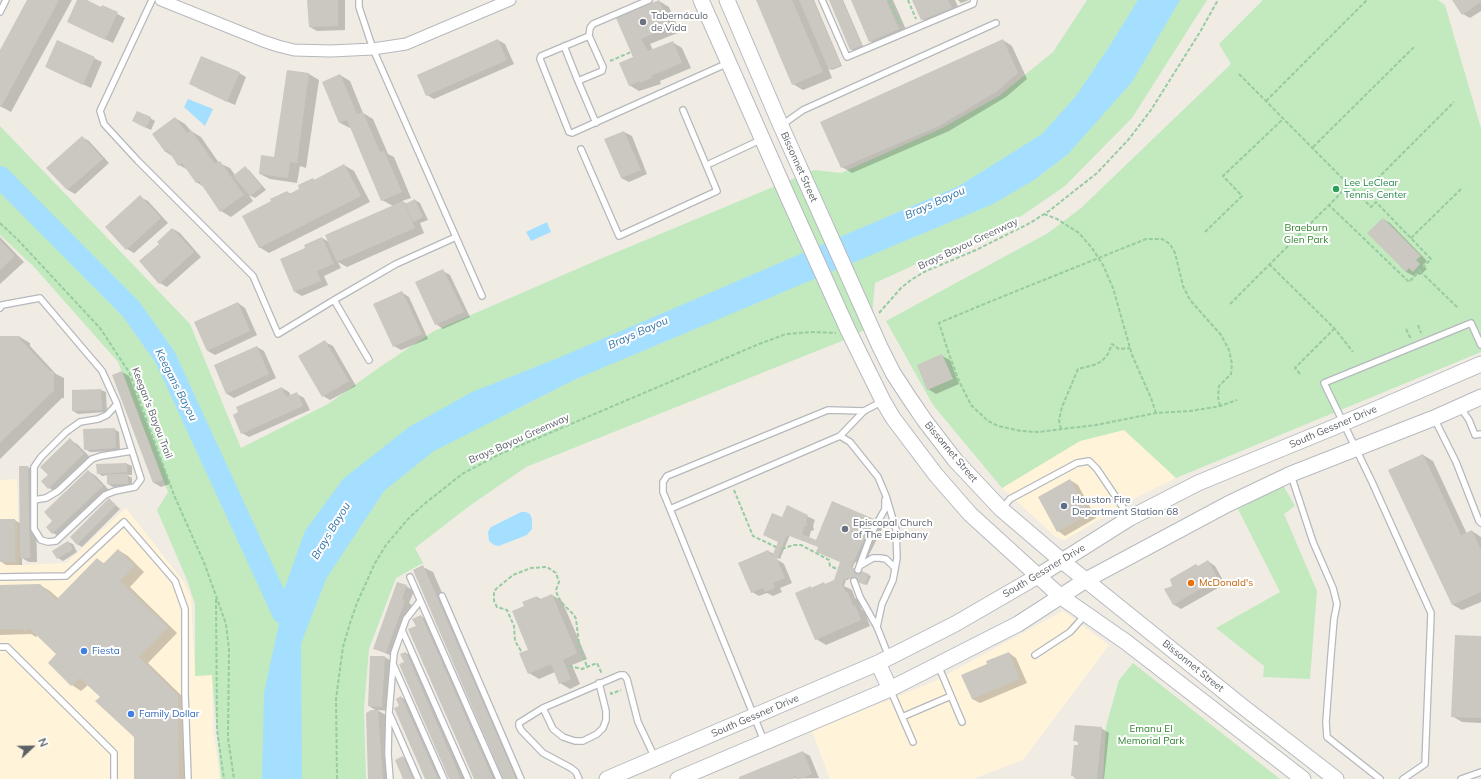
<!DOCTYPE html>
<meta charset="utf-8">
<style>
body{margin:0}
#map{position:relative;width:1481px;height:779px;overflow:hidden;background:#f0ece4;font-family:Mulish,sans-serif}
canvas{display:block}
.north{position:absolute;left:12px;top:727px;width:40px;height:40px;-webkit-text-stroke:3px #fff;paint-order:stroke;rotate:68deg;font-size:11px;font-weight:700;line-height:16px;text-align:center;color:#5c6166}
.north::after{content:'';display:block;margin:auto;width:14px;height:18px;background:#5c6166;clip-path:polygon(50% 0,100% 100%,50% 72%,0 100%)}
</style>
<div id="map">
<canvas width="1481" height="779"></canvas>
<div class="north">N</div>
</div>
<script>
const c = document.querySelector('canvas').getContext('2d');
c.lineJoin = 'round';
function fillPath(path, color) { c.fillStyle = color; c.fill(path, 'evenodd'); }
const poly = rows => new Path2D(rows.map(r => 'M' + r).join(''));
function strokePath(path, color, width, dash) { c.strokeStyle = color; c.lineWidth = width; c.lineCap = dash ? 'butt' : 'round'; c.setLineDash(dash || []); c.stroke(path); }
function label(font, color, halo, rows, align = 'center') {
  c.font = font + ' Mulish,sans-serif'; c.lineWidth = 4; c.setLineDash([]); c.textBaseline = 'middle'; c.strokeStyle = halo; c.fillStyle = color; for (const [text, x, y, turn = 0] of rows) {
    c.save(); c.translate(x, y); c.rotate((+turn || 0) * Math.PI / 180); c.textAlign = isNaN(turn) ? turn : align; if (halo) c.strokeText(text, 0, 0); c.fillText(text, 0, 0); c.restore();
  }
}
fillPath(poly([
 [1124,430,1176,478,1137,497,1065,540,1057,538,1002,488,1080,441],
 [17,479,19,565,66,563,126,508,184,582,191,597,195,676,212,675,213,729,220,779,0,779,0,480],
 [1063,611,1109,645,1023,760,973,779,830,779,812,731,935,681]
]), '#fff3da');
fillPath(poly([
 [1087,0,1207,0,1132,118,1065,186,1023,215,875,283,871,327,842,341,526,467,468,507,415,548,423,563,396,578,369,649,364,709,366,779,221,779,212,675,195,676,195,604,187,580,157,510,168,492,118,362,35,268,0,235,0,126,190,324,241,448,328,404,380,367,434,331,600,259,814,170,841,173,942,128,999,96,1053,52],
 [1263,0,1438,0,1445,5,1481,128,1481,352,1176,478,1124,430,1080,441,1002,488,933,405,886,321,1048,233,1081,208,1231,64,1219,44],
 [1283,485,1295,506,1284,514,1317,591,1310,679,1263,677,1264,666,1216,628,1280,592,1238,509],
 [1133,663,1280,779,1103,779,1106,726,1119,680]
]), '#c3e9bf');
fillPath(poly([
 [1138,0,1180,0,1132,82,1068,154,1034,180,993,204,576,379,434,451,384,491,326,579,301,644,302,779,262,779,264,693,283,605,284,590,305,531,343,479,409,427,472,392,558,358,959,186,1042,134,1076,96,1109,47],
 [188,99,213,109,205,126,184,107],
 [547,222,551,232,531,241,526,232],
 [521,512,526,512,530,514,532,519,532,529,527,535,499,546,494,545,489,541,488,532,491,527]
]), '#a5dfff');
fillPath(poly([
 [28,0,72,0,11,112,0,106,0,52],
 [78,0,84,0,101,8,102,6,125,18,113,43,75,25],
 [308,0,345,0,345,30,317,31,310,27],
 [757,0,814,0,842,66,832,70,828,68,832,78,803,90,793,84],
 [830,0,843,0,863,46,853,51,851,49],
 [852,0,893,0,908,34,879,47,870,41],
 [913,0,955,0,961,13,932,25,922,19],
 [958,0,969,0,961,3],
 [1453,0,1481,0,1481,11,1470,18,1463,14],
 [659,1,669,7,680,32,650,44,653,50,672,42,682,48,691,68,660,81,661,84,639,91,629,85,635,58,618,18],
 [498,40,505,44,514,64,434,99,427,95],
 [1003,40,1012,46,1027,79,1006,97,949,131,852,173,842,167],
 [58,41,102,62,91,88,54,71],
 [287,71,309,74,319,80,306,168,300,166,297,183,270,179,260,174,275,158],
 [239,73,246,77,235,105,197,88],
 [340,75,350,81,363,113,373,119,388,154,394,157,411,198,402,201,407,204,415,200,420,203,428,220,420,223,424,233,347,267,338,262,341,268,324,276,328,285,302,296,295,292,307,249,322,238,329,242,393,206,382,200,352,128,350,128,340,123,323,82],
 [150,118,155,121,151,130,138,124],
 [175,118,185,124,191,131,201,137,219,163,230,168,235,175,245,168,249,170,266,190,255,198,249,195,253,201,231,217,221,211,204,187,196,182,188,170,179,165,172,156,166,152,153,134],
 [624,132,632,136,647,174,629,182,621,178],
 [82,137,89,141,109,163,75,194,68,190,48,168],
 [344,165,354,171,370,202,269,253,259,247,272,201,287,192,292,194,301,190,313,179,315,180],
 [140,197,148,201,168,223,134,253,127,249],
 [1383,219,1390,223,1427,261,1423,265,1427,269,1420,275,1416,273,1414,276,1406,272,1369,233],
 [173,229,180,233,201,257,167,287,160,283,160,244],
 [0,237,24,262,0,284],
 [443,271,450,275,470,317,443,329,436,324],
 [401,292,409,297,428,339,401,350,394,346],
 [238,303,245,308,257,335,215,355,208,351,196,322],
 [0,337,20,337,30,343,30,346,56,374,64,378,64,398,62,398,0,459],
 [325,342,333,346,356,386,330,400,323,396],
 [257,347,264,351,276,378,234,398,227,394,215,365],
 [942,356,950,360,959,384,936,394,928,389],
 [122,372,129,376,170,484,161,487,154,483],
 [282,388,289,392,291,396,297,394,304,398,310,410,249,437,242,433],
 [101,390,106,392,107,412,78,414,73,411,73,391],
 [114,429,119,432,120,451,90,452,85,449],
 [70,440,77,444,91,458,56,492,49,488,49,475],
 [1423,455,1433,461,1467,534,1472,531,1481,537,1481,602,1462,610,1453,605],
 [127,464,132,466,132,475,127,475,132,478,132,486,113,487,108,484,108,475,102,476,98,473],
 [20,467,28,467,35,471,37,562,29,562,22,558,22,565,6,565,0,561,0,520,15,520,21,524],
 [88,471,96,476,109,490,60,537,53,533,54,521],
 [1070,480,1078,485,1096,518,1065,536,1058,531],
 [109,499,120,509,82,547,77,544],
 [832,502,874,520,884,525,864,565,855,562,852,569,871,576,867,585,849,578,848,580,846,580,844,586,852,590,855,598,858,599,862,610,865,612,870,626,826,645,816,639,811,588,813,589,835,581,841,561,819,547,790,535,780,559,775,557,775,558,784,564,792,583,780,588,782,592,773,596,767,593,759,596,752,592,768,551,774,554,779,542,783,519,788,507,815,520,813,526,814,530,811,531,809,538,816,541],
 [68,542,73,544,77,552,63,561,58,558],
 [118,550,128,556,144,572,130,587,177,633,148,663,188,702,188,779,135,779,135,737,101,697,88,685,81,691,72,685,58,654,38,635,36,637,31,634,0,635,0,586,40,585,50,591,59,599,97,559,105,564],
 [1208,561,1215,566,1225,584,1181,609,1173,604,1173,586,1199,566],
 [423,567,433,572,523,779,505,779],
 [406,586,414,591,409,603,412,605,394,657,374,648],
 [552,595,562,601,587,659,572,665,580,684,570,689,560,683,555,672,539,679,529,673,529,650,525,606,537,597,541,599],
 [421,616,430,622,500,779,475,779,417,627],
 [1481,637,1481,723,1462,722,1452,716],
 [406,653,414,657,466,779,450,779,402,655],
 [1009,653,1016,658,1027,683,980,703,972,699,989,665],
 [385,657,392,662,389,711,377,710,388,716,392,779,369,779,377,711,369,706],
 [401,697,409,702,443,779,426,779,400,707],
 [1101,728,1109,733,1104,779,1076,779,1072,775,1079,743,1074,740],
 [803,752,810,756,819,778,740,779],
 [403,757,410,762,418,779,404,779]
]), '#0003');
strokePath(poly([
 [0,177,131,309,165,357,283,613]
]), '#a5dfff', 22);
fillPath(poly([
 [27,0,59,0,1,107,0,107,0,50],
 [77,0,87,0,101,7,102,5,118,12,105,40,67,22],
 [307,0,338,0,338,26,309,27],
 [659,0,670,26,641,39,648,51,673,41,682,63,651,76,652,78,640,83,640,81,629,86,619,63,633,57,616,18],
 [756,0,792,0,823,72,792,85],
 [799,0,813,0,841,65,829,70],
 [829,0,842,0,862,45,850,50],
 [851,0,886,0,899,29,869,42],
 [912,0,948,0,952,8,921,20],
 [1452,0,1481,0,1481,2,1462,15],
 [498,39,507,60,426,96,417,75],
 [1003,39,1018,73,996,92,939,126,841,168,820,122],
 [57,40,95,57,83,85,45,67],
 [201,56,240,72,227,102,189,84],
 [287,70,309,73,297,163,290,162,288,178,259,174,261,155,274,157],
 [340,74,357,114,363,112,380,152,384,151,402,192,381,201,347,120,339,123,322,82],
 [137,111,151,117,146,128,132,121],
 [175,117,187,133,191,130,215,164,220,161,244,195,220,212,199,181,196,183,182,163,178,166,168,150,165,152,152,134],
 [624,131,641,170,621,178,604,139],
 [82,136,103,159,67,190,46,168],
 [344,164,361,196,259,248,242,216,271,201,270,199,287,191,289,194,299,189,298,185,313,178,314,180],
 [245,166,262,187,250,196,233,176],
 [140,195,161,218,126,250,105,227],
 [415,199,423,217,413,222,405,204],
 [403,201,415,228,337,262,325,235],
 [1383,218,1421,256,1416,260,1420,264,1413,272,1409,268,1406,272,1367,233],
 [172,228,194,252,159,284,139,261,159,244,157,242],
 [322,237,334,264,317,271,321,281,294,292,280,259,305,248,304,245],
 [0,240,15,256,0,270],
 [443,269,464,312,435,325,415,282],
 [402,291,422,334,393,347,373,304],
 [238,302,250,331,207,351,194,322],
 [0,336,20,336,20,339,50,371,54,371,54,392,51,393,0,443],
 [325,340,349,381,322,397,298,356],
 [257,346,269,374,226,394,214,365],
 [942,354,953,379,927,390,917,365],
 [122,371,163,480,153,483,112,375],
 [282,387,286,397,297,392,303,406,241,434,233,415,238,412,236,407],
 [101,389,102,410,72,411,72,390],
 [115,428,116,448,84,450,83,429],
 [70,438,84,454,48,489,41,481,48,475,40,467],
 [1423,454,1461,535,1472,530,1481,550,1481,592,1452,605,1388,470],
 [127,463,127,472,97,474,96,464],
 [19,466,28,466,30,558,20,558],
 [88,470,103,486,52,534,46,527,52,521,44,512],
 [107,474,128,474,128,484,107,484],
 [1070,479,1089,514,1057,532,1038,497],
 [109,498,116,505,77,545,70,537],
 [832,501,874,519,851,567,869,574,865,585,847,578,846,580,844,579,842,584,846,593,848,592,853,606,855,605,861,620,815,640,795,593,811,586,811,588,824,582,825,584,834,580,840,562,816,552,818,547,787,535,777,559,785,578,773,583,775,588,765,592,763,588,751,593,738,563,768,550,772,556,778,542,763,535,772,513,782,517,787,505,808,515,806,522,808,525,804,527,802,534,816,540],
 [0,519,15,519,15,562,0,562],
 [68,541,73,549,57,559,52,551],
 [118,549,135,566,120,581,168,627,139,657,178,695,179,779,134,779,134,737,95,701,100,697,80,678,71,686,48,663,56,654,29,628,25,632,22,629,0,629,0,585,40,584,56,600,97,558,103,564],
 [1208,560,1218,579,1173,605,1164,589,1172,586,1170,579,1196,564,1198,566],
 [423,565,516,779,503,779,413,570],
 [397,582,407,585,402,599,405,600,386,653,373,649],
 [552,594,577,653,563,660,571,679,559,684,551,664,528,674,519,653,528,650,512,611,524,606,522,602,537,596,538,600],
 [421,615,493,779,474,779,408,629,416,626,412,619],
 [1455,635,1481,636,1481,718,1451,717],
 [406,652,461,779,449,779,399,664,404,662,400,654],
 [1009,652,1020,679,972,699,961,675,987,664,986,661],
 [370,656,385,656,382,707,368,706],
 [401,696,438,779,425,779,394,708,399,706,396,699],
 [371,710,378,710,383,779,368,779,366,713],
 [1075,725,1102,727,1097,779,1075,779,1075,776,1071,776,1074,745,1078,745,1078,741,1073,741],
 [803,751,812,774,800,779,797,779,796,776,793,777,793,779,739,779,739,777],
 [403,756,413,779,403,779,395,760]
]), '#cbc7c1');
const service = poly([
 [152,0,100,111,104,124,138,161,253,276,278,334,334,300,396,264,456,237],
 [359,0,359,7,373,49,482,296],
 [822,0,847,57,973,4,974,0],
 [0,12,6,0],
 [589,36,541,56,540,59,569,132,572,133,728,63],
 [564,46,578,81],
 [596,123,578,81,602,71,603,67,589,36,590,28,593,24,649,0],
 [782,125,803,110,996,23],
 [581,149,619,236,717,191,683,110],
 [707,165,756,142,760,138],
 [334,300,369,360],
 [0,308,2,305,40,298,102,371,117,404,141,479,135,487,115,491,105,495,56,541,48,542,41,540,34,529,34,467,41,457,66,432,80,422,98,419,107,415,117,404],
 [1460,407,1469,420,1475,435,1481,434],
 [1435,420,1456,462,1479,521,1481,523],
 [840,436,850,442,878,477,886,496,896,530,897,558,893,580,882,604,877,627,889,657],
 [1291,475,1313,542,1333,588,1337,604,1334,619,1331,655,1326,722,1327,737,1380,779],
 [34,500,46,498,58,491,92,459,101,456,132,451],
 [670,509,663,492,663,482,667,476,828,410,864,411],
 [1002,509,1010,499,1077,463,1089,461,1097,469,1130,518],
 [861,565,873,558,880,558,886,559,895,568],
 [858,570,872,532,885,509,885,500],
 [0,577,66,576,124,522,175,581,185,609,185,693,188,779],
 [410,577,499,779],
 [854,581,860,597,877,627],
 [442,596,521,779],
 [402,630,468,779],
 [0,647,7,647,114,753,114,779],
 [1035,655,1070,632,1086,614],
 [393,664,444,779],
 [938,665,962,722],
 [890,689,913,742],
 [543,708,553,729,563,737,575,741,583,741,597,734,603,728,606,720,606,711,599,683],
 [390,715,418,779],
 [902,717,951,696],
 [764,741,670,509,840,436,864,411,883,401],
 [390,779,388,754,389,713,394,653,406,619,420,601],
 [579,779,576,772,571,768,543,753,521,730,519,726,519,723,543,708,620,675,624,675,627,679,638,722,655,758],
 [1403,779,1425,764,1431,613,1372,482,1324,383,1471,323,1481,345],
 [1461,779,1481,772]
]);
const minor = poly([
 [161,0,263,41,278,46,294,50,331,51,373,49,406,44,510,0]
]);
const secondary = poly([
 [701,0,787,195,848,330,883,401,893,418,936,475,970,514,1060,596,1126,642,1303,779],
 [727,0,781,126,880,347,893,373,908,396,925,421,955,460,1001,509,1062,561,1242,706,1336,779],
 [878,663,890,689],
 [607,779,878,663,955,624,1038,576,1130,518,1198,483,1332,428,1481,364],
 [678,779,890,689,1018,624,1086,580,1228,504,1291,474,1434,418,1481,397]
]);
strokePath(service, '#b5b8bc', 8);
strokePath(minor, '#b5b8bc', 13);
strokePath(secondary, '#b6babf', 17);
strokePath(poly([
 [889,0,900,24],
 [908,0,916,19],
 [610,61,631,52],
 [1239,74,1360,196,1371,207,1376,202,1431,259,1409,282,1329,205],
 [1266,101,1367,0],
 [1313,147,1415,46],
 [1360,196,1454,102],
 [1044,214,1057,219,1079,233,1092,248,1103,265,1113,288,1132,355,1151,398,1156,413],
 [0,223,18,240,100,328,129,372,174,495,205,565,226,624,229,650,228,738,234,779],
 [1205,232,1242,196,1223,176,1283,119],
 [1411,238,1461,189],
 [1269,264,1335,329,1353,352],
 [1420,271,1458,308],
 [1230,304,1349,185],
 [879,313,901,288,911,280,924,272,976,250,1030,223,1049,211,1097,173,1129,139,1151,110,1200,32,1218,0],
 [1418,325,1421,333],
 [1406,329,1411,339],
 [1300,374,1295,368,1334,329],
 [1220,406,1218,397,1219,386,1231,374,1232,364,1229,350,1221,335,1190,300,1183,286,1175,253,1170,244,1162,239,1146,239,989,302,939,323,949,354,959,381,971,405,988,421,998,426,1021,431,1038,432,1096,425,1156,413,1190,411,1215,407,1220,406,1237,400],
 [1061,429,1059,420,1062,407,1078,369,1094,365,1102,361,1108,354,1112,344,1119,349,1130,348],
 [734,490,753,536,776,547],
 [782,549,793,545,801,545,829,560,830,566,837,569],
 [216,599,217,730,224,779],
 [521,651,515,641,514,626,507,610,497,607,494,601,494,593,496,589,513,575,531,568,547,567,556,573,559,582,556,590,557,594,561,602,574,615,576,619,579,644,587,667],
 [569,666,582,669,597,663,602,674],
 [611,692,611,694,621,690],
 [337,779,336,699,343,647,350,623,357,603,375,563,386,545,408,519,423,505,462,474,498,455,759,344,786,334,814,332,836,333]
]), '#97cba2', 2, [4, 2]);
strokePath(service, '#fff', 5.5);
strokePath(minor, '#fff', 11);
strokePath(secondary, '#fff', 15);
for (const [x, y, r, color] of [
 [643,22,4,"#6b7280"],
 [1336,189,4,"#2e9e5b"],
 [1064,506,4,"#5c6f8a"],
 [845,529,4,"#6b7280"],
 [1191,583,4,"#e8710a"],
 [84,651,4,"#3f7fe0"],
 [131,714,4,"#3f7fe0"]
]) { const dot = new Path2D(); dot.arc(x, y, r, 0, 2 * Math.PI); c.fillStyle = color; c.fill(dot); strokePath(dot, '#fff', 1.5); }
label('10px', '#5b616d', '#fff', [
 ["Tabernáculo",651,16],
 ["de Vida",651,28],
 ["Episcopal Church",853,523],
 ["of The Epiphany",853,535]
], 'left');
label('10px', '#5c6166', '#fff', [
 ["Bissonnet Street",799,167,66],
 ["Brays Bayou Greenway",968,244,-25],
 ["Keegan's Bayou Trail",152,413,69],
 ["South Gessner Drive",1333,427,-23],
 ["Brays Bayou Greenway",519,439,-24],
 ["Bissonnet Street",951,452,50],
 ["South Gessner Drive",1044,571,-31],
 ["Bissonnet Street",1193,666,39],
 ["South Gessner Drive",755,716,-23]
]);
label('10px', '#27864d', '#fff', [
 ["Lee LeClear",1344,183],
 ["Tennis Center",1344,195]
], 'left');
label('10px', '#30832e', '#fff', [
 ["Braeburn",1306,228],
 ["Glen Park",1306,240],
 ["Emanu El",1151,729],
 ["Memorial Park",1151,741]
]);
label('10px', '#4e5e75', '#fff', [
 ["Houston Fire",1072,500],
 ["Department Station 68",1072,512]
], 'left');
label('10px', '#c56008', '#fff', [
 ["McDonald's",1199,583]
], 'left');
label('10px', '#366cbe', '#fff', [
 ["Fiesta",92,651],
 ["Family Dollar",139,714]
], 'left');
label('italic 11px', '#3576a7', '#fff', [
 ["Brays Bayou",935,203,-24],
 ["Brays Bayou",638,333,-24],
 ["Keegans Bayou",176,385,63],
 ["Brays Bayou",331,531,-59]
]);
</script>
